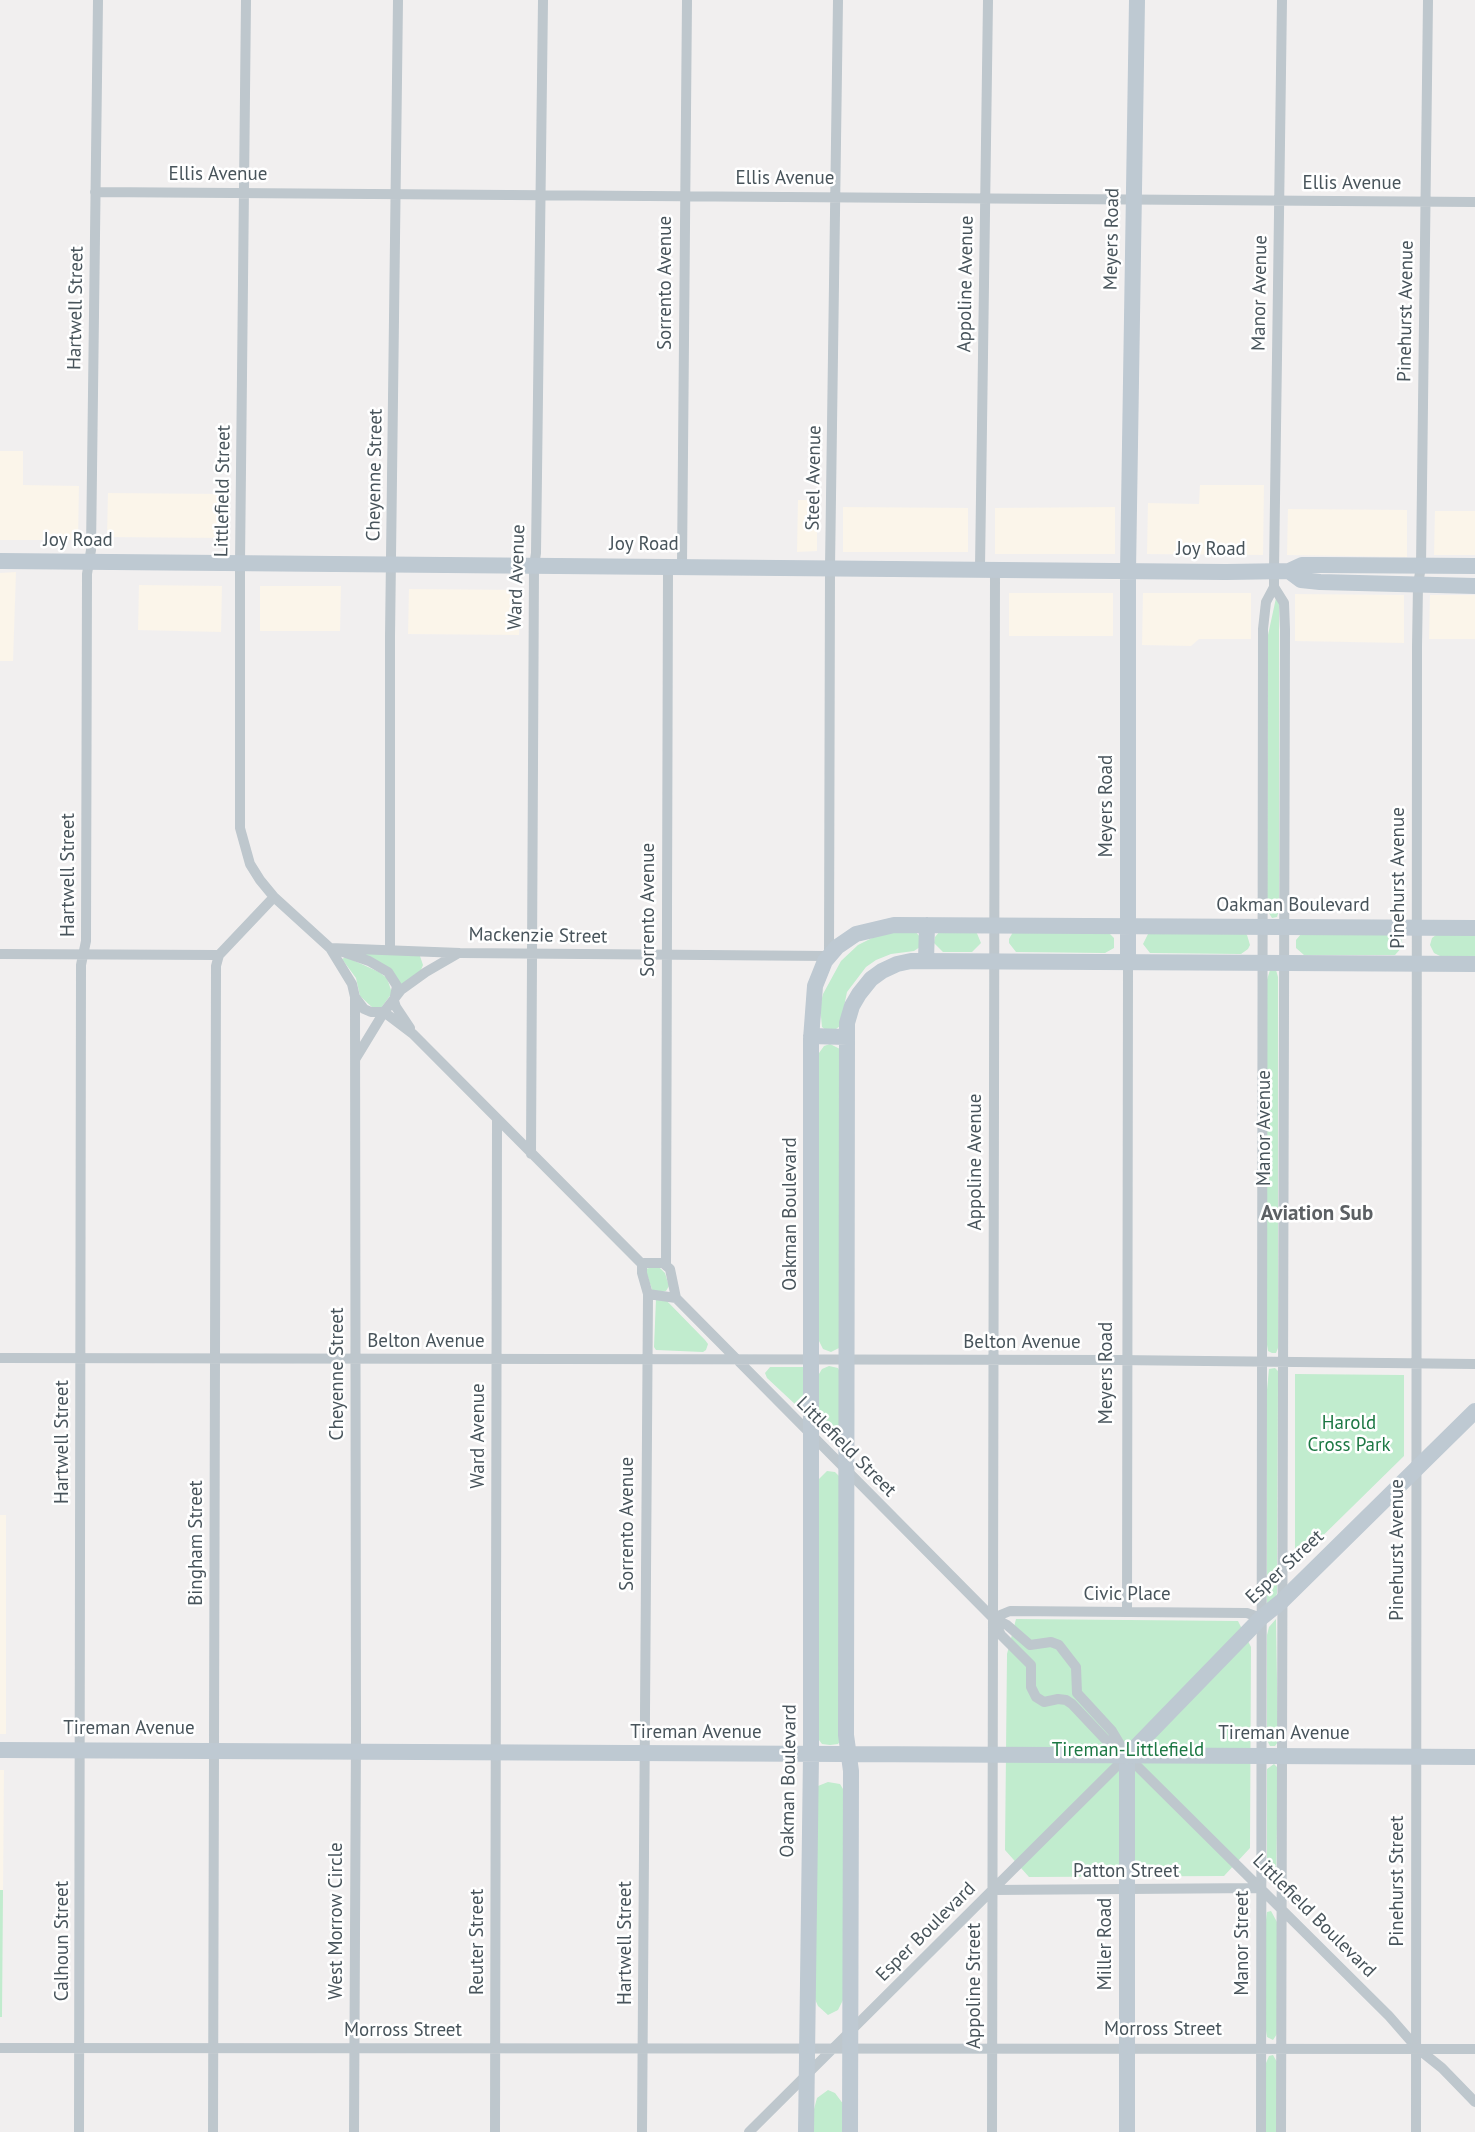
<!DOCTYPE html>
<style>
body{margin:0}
canvas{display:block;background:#f1efef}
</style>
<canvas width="1475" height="2132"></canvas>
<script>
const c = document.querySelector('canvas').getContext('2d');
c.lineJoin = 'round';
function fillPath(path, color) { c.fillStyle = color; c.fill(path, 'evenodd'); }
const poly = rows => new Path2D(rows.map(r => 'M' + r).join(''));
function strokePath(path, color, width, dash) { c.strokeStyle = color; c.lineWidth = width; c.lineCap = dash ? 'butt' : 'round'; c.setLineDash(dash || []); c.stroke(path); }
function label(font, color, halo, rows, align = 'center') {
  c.font = font + ' "PT Sans",sans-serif'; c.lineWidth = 5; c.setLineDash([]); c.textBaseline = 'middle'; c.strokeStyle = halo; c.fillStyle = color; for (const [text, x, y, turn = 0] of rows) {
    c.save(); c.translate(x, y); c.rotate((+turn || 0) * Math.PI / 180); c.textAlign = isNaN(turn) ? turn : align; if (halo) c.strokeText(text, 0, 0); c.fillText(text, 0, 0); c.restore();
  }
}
fillPath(poly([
 [0,451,23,451,23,485,79,486,78,540,0,540],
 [1200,485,1264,485,1263,555,1147,554,1148,503,1199,504],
 [108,493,222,494,222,538,107,537],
 [798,500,817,500,817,551,797,552],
 [843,507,968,508,968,552,843,552],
 [1115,507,1115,554,995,554,995,508],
 [1288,509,1407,510,1407,557,1287,555],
 [1435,511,1475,511,1475,555,1434,555],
 [16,572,13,661,0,661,0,573],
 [139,585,222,586,221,632,138,630],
 [260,586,341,586,340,631,260,631],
 [409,589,520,590,519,635,408,634],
 [1009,593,1113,593,1113,636,1009,636],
 [1143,593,1251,593,1251,639,1199,639,1191,646,1142,645],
 [1295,594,1404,595,1404,643,1295,641],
 [1430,595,1475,595,1475,639,1429,639],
 [0,1515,6,1515,6,1734,0,1734],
 [0,1770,4,1770,3,1890,0,1890]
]), '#fbf5ea');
fillPath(poly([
 [1276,598,1279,602,1279,910,1277,917,1272,918,1267,910,1268,635],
 [915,931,920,937,920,947,914,951,891,954,876,960,866,967,847,992,840,1026,836,1029,826,1030,822,1027,820,1006,823,994,841,961,858,945,872,938,886,933],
 [940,931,976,931,981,943,972,952,943,952,934,943,935,937],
 [1013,932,1108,932,1114,938,1114,948,1105,953,1016,952,1009,943,1009,939],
 [1243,933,1247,935,1250,945,1248,949,1241,954,1150,953,1143,944,1148,934],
 [1395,933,1401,938,1403,946,1395,955,1304,955,1296,948,1296,940,1301,934],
 [1475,934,1475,956,1440,956,1434,953,1430,945,1432,938,1436,935],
 [361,952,420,956,423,965,421,970,402,985],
 [346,957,379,972,387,978,392,993,381,1008,374,1009,360,996,356,978,342,959],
 [1270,970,1276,970,1278,977,1278,1348,1276,1353,1272,1353,1268,1351,1267,1345,1266,1276,1266,983],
 [830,1044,840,1049,839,1348,831,1352,823,1349,819,1341,819,1053,824,1046],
 [658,1266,665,1273,669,1286,666,1291,653,1292,645,1269],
 [656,1299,665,1299,705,1340,708,1344,706,1350,703,1352,656,1350,654,1347],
 [829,1366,838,1368,841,1374,841,1428,837,1433,831,1436,821,1432,819,1425,819,1374,822,1369],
 [770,1367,803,1367,806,1372,805,1402,802,1406,797,1406,767,1378,765,1373],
 [1275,1368,1278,1371,1278,1376,1277,1593,1276,1597,1267,1604,1267,1390,1269,1369],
 [1295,1374,1404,1375,1404,1456,1295,1563],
 [827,1471,835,1472,841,1478,841,1740,838,1744,830,1745,822,1744,819,1740,819,1479],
 [1016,1619,1238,1621,1251,1647,1250,1848,1224,1876,1029,1877,1005,1850,1007,1654],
 [1276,1619,1278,1742,1275,1746,1270,1746,1267,1740,1267,1635,1269,1627],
 [1274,1764,1278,1768,1276,1884,1273,1885,1267,1874,1267,1769],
 [828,1782,840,1784,846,1794,846,1994,838,2010,828,2015,818,2006,814,1997,818,1786],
 [0,1890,3,1890,2,2017,0,2017],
 [1271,1911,1277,1922,1277,2034,1273,2040,1267,2037,1266,2031,1266,1920,1267,1912],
 [1273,2055,1277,2062,1277,2132,1266,2132,1266,2063,1269,2056],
 [828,2090,835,2093,844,2105,845,2132,812,2132,814,2109,817,2098]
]), '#c1ecce');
strokePath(poly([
 [246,0,240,563,240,828,250,864,260,880,274,897,330,948,352,984,355,997,356,1734,354,2132],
 [95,192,1475,202],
 [682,565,687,0],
 [980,568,988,0],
 [330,948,460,953,829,956,830,567,838,0],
 [390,950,390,637,398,0],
 [343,952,369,961,388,972,397,986,394,1001,396,1007,410,1028],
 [0,954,219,955,274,897],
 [355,997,364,1009,371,1012,384,1012,413,1034,643,1265],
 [356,1058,384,1012,401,990,426,972,457,954],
 [531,1154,534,566,536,553,543,0],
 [666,1265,668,565],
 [676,1298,670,1269,663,1263,644,1263,642,1266,642,1273,648,1294,676,1298,993,1618,1007,1625,1030,1645,1051,1642,1059,1645,1076,1667,1077,1693,1112,1731,1127,1756],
 [0,1358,1117,1360,1475,1364],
 [1127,1612,1128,962],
 [993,1618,1010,1611,1247,1613,1261,1618],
 [994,1620,1001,1635,1031,1665,1031,1687,1036,1697,1044,1702,1058,1699,1066,1700,1072,1704,1105,1739,1127,1756,1389,2016,1417,2048,1442,2068,1475,2102],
 [992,1890,1261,1888],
 [0,2048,1475,2049],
 [79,2132,81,965,86,941,87,574,91,550,98,0],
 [213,2132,216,966,219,955],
 [495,2132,497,1120],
 [642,2132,648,1294],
 [749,2132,1127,1756],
 [992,2132,995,568],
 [1261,2132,1263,629,1266,602,1274,587],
 [1281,2132,1285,630,1284,603,1274,587,1274,571,1282,0],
 [1416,2132,1417,647,1418,585,1421,566,1428,0]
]), '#bec7cd', 10);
strokePath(poly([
 [0,561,1226,572,1289,571,1302,565,1319,565,1475,566],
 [1289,571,1301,580,1320,582,1475,586],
 [926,961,927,925],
 [1128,962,1128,571,1137,0],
 [811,1036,847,1037],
 [0,1750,1475,1757],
 [1127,1756,1261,1618,1282,1601,1475,1411],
 [806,2132,811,1755,811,1039,815,986,825,961,837,947,856,934,894,925,1475,928],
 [850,2132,851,1771,846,1735,847,1023,852,1006,859,994,871,979,882,971,897,964,911,961,1475,964],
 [1127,2132,1127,1756]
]), '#bec9d2', 16);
label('19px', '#48545b', '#fff', [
 ["Ellis Avenue",218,175],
 ["Ellis Avenue",785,179],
 ["Ellis Avenue",1352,184],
 ["Meyers Road",1112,239,-89],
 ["Sorrento Avenue",666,283,-90],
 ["Appoline Avenue",966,284,-89],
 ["Manor Avenue",1260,293,-89],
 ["Hartwell Street",76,308,-89],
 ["Pinehurst Avenue",1406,311,-89],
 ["Cheyenne Street",375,475,-89],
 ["Steel Avenue",814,478,-89],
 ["Littlefield Street",223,491,-89],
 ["Joy Road",78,541],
 ["Joy Road",644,545],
 ["Joy Road",1211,550],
 ["Ward Avenue",517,577,-88],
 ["Meyers Road",1107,806,-90],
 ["Hartwell Street",69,875,-90],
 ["Pinehurst Avenue",1399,878,-90],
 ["Oakman Boulevard",1293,906],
 ["Sorrento Avenue",649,910,-90],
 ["Mackenzie Street",538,936,1],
 ["Manor Avenue",1265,1128,-90],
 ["Appoline Avenue",976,1162,-90],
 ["Oakman Boulevard",791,1214,-90],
 ["Belton Avenue",426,1342],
 ["Belton Avenue",1022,1343],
 ["Meyers Road",1107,1373,-90],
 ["Cheyenne Street",338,1374,-90],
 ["Ward Avenue",479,1436,-90],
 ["Hartwell Street",63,1442,-90],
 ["Littlefield Street",846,1447,45],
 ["Sorrento Avenue",628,1524,-90],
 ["Bingham Street",197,1543,-90],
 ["Pinehurst Avenue",1398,1550,-90],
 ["Esper Street",1285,1567,-43],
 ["Civic Place",1127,1595],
 ["Tireman Avenue",129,1729],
 ["Tireman Avenue",696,1733],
 ["Tireman Avenue",1284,1734],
 ["Oakman Boulevard",789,1781,-89],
 ["Patton Street",1126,1872],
 ["Pinehurst Street",1398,1881,-90],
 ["Littlefield Boulevard",1314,1916,45],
 ["West Morrow Circle",337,1921,-90],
 ["Esper Boulevard",926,1932,-45],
 ["Calhoun Street",63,1941,-90],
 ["Reuter Street",478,1942,-90],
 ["Hartwell Street",626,1943,-90],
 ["Manor Street",1243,1943,-90],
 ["Miller Road",1106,1944,-90],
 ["Appoline Street",975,1986,-90],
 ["Morross Street",1163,2030],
 ["Morross Street",403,2031]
]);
label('19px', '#1d7844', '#fff', [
 ["Harold",1349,1424],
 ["Cross Park",1349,1446],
 ["Tireman-Littlefield",1128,1751]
]);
label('bold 21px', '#5c6064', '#fff', [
 ["Aviation Sub",1317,1214]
]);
</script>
